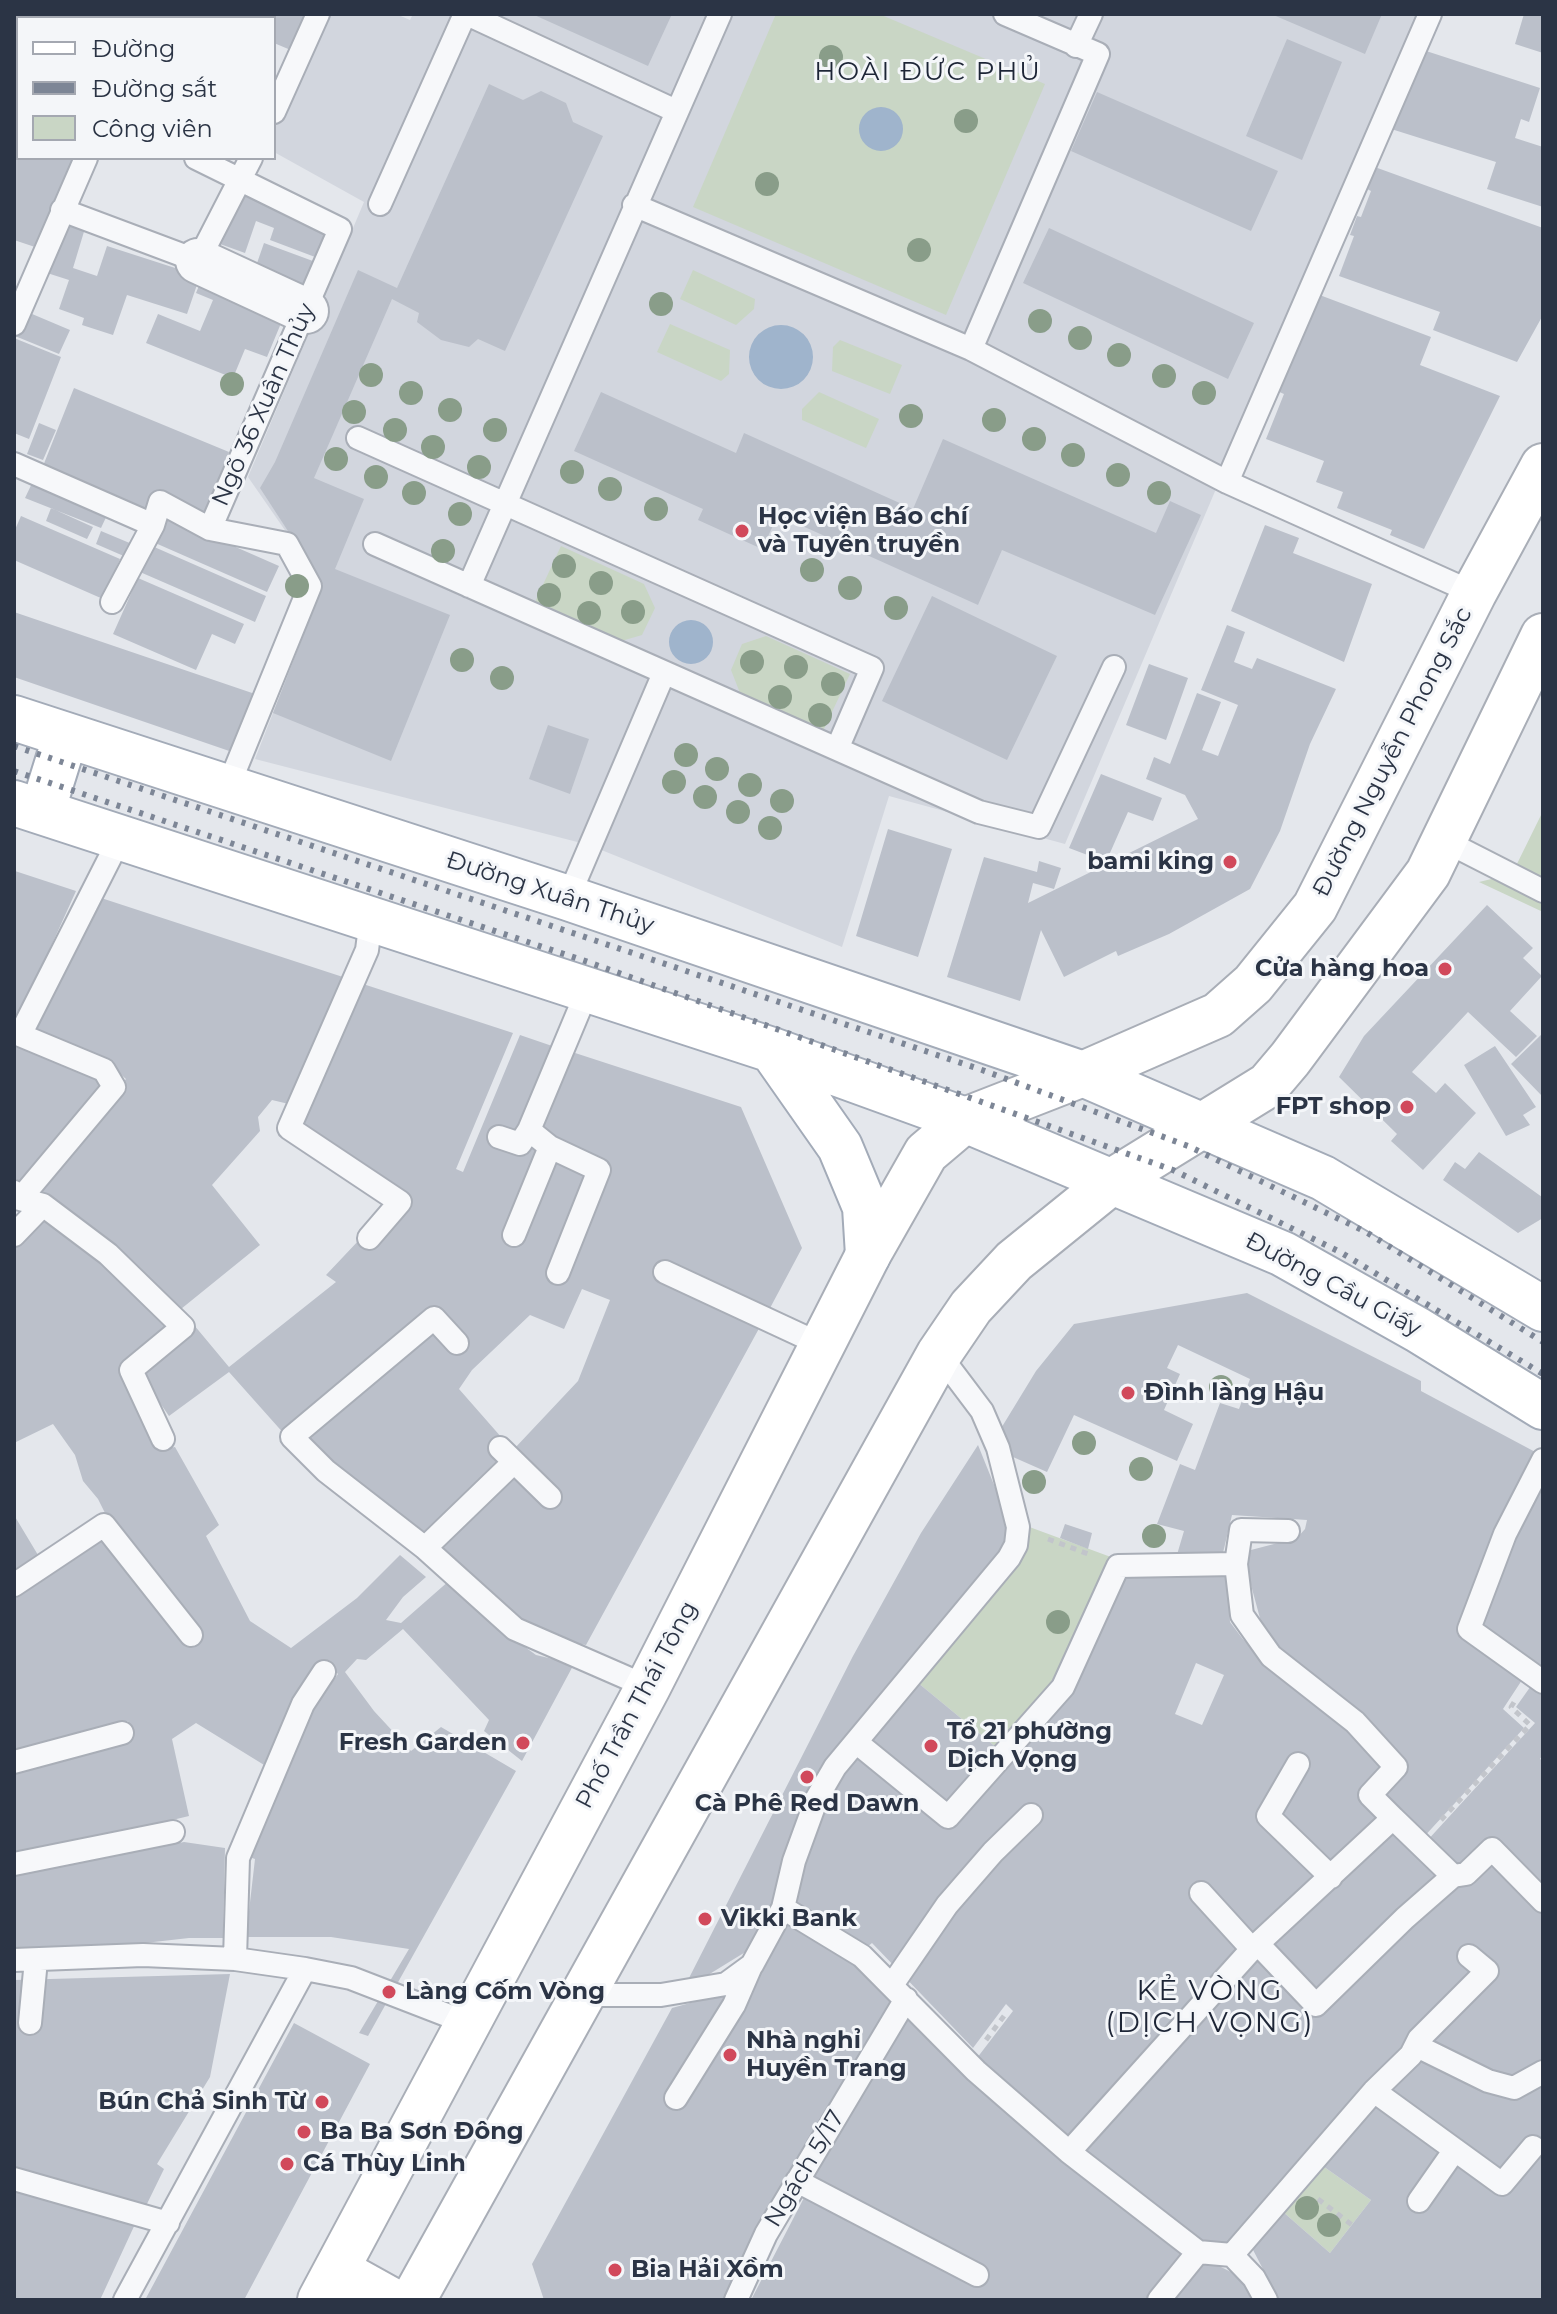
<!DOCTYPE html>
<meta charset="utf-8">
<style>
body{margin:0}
#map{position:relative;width:1557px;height:2314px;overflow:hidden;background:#e4e7ec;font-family:Montserrat,sans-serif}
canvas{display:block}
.frame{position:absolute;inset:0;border:16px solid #2b3445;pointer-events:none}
.legend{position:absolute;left:16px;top:16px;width:260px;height:144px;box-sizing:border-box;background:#f4f6f9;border:2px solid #a4a8b1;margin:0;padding:10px 14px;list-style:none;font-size:24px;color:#2b3445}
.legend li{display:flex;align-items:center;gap:16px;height:40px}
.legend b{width:40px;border:2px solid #a4a8b1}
</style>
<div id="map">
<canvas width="1557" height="2314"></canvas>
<div class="frame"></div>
<ul class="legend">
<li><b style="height:10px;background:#fff"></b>Đường</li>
<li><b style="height:10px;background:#7d8696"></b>Đường sắt</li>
<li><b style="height:22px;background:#c9d6c5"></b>Công viên</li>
</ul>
</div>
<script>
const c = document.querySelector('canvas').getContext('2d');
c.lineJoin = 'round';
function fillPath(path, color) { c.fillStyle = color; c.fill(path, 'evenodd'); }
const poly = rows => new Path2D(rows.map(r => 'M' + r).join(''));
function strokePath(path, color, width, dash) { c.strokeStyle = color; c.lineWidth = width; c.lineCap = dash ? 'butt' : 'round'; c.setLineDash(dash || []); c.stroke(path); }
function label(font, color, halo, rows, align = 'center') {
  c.font = font + ' Montserrat,sans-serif'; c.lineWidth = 6; c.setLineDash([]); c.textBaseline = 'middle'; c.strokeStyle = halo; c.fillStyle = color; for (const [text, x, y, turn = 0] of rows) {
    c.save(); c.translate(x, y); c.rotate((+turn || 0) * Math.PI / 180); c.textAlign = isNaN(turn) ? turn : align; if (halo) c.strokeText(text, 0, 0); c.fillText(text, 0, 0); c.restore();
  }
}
fillPath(poly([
 [328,14,396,14,410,20,413,14,1418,14,1065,844,889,796,842,947,589,845,255,759,323,585,248,477,364,202,274,152,274,130]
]), '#d2d6de');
fillPath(poly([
 [776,14,879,14,1045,84,946,315,693,207],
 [693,270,755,299,754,309,736,325,680,299],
 [670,324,730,350,729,374,721,381,657,352],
 [840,340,902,365,890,394,832,371,833,347],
 [819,392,879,419,866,448,802,420,802,409],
 [561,546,644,584,655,608,642,635,618,642,534,604],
 [766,636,850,674,823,731,740,693,731,670,742,644],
 [1543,811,1543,912,1479,882,1512,874],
 [1024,1525,1119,1560,1061,1681,997,1748,917,1682],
 [1320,2164,1371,2200,1330,2253,1282,2211]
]), '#c9d6c5');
fillPath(poly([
 '859 129a22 22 0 1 1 44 0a22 22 0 1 1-44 0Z',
 '749 357a32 32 0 1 1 64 0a32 32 0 1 1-64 0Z',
 '669 642a22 22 0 1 1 44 0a22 22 0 1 1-44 0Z'
]), '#9fb4cc');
fillPath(poly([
 [71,14,139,14,138,18,70,18],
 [209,14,310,14,293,51,274,43,274,18,219,18],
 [532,14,672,14,648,66],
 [1271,14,1382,14,1365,54],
 [1524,14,1543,14,1543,53,1515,44],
 [1287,39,1342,62,1302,160,1246,136],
 [1420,49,1540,88,1529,122,1521,119,1515,138,1543,147,1543,207,1487,189,1496,162,1388,128],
 [489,84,523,100,541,91,566,103,573,122,603,136,505,351,478,339,469,347,441,340,417,322,419,313,392,299,314,478,364,499,335,569,450,615,391,761,273,713,323,585,260,488,275,462,358,270,397,288],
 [1097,92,1278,171,1251,231,1071,151],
 [14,156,78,158,44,250,14,240],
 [1372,166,1543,228,1543,315,1517,362,1433,330,1440,312,1339,276,1354,236,1350,235,1357,216,1361,217,1371,191,1363,187],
 [240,192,335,227,323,260,270,240,274,228,256,221,245,253,220,244],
 [61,217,86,225,73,268,97,276,107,246,200,276,187,314,127,295,113,335,82,325,84,318,59,309,69,280,44,272],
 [1049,228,1254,323,1228,379,1023,283],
 [264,243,321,264,307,303,256,266],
 [205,271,289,304,267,357,245,349,233,378,146,343,158,314,200,331,213,300,196,293],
 [1317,294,1431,337,1420,365,1500,396,1424,549,1390,535,1392,530,1337,508,1343,492,1316,482,1324,461,1266,439,1284,394,1277,391],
 [25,311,70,330,59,354,15,336],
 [14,338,61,357,29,439,14,433],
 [74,388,229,452,205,513,155,493,148,512,43,466],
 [601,392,736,453,744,433,913,509,943,439,1156,533,1170,501,1201,515,1155,615,1002,550,978,605,778,515,762,549,698,520,703,509,574,451],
 [39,423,56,430,43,460,27,454],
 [34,479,109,511,101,528,25,498],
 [51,508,93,527,87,539,46,521],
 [21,516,120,559,103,599,14,560,14,532],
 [165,516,279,566,267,592,153,542],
 [1265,525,1299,538,1293,553,1372,584,1344,662,1231,611],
 [101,531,132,544,126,557,96,544],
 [152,546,266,596,255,622,140,572],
 [138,578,244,624,235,644,212,634,196,670,113,634],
 [932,596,1057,656,1007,760,882,701],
 [14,612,258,695,238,754,14,677],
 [1227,625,1245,632,1234,662,1252,669,1257,658,1336,689,1310,744,1280,831,1250,889,1169,934,1118,956,1116,951,1064,977,1041,930,1020,1001,947,977,984,857,1037,872,1039,861,1061,868,1054,889,1033,883,1028,903,1198,819,1185,795,1146,779,1154,757,1170,764,1197,693,1221,702,1202,750,1218,756,1238,705,1201,690],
 [1149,664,1188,678,1166,740,1126,725],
 [548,725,589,739,570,794,529,779],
 [1101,774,1162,798,1153,821,1128,812,1106,862,1069,848],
 [888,829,952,849,918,957,856,936],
 [15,871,76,891,14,1028,14,872],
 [95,896,346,978,293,1105,272,1100,258,1117,260,1131,212,1185,260,1245,181,1309,124,1258,36,1189,126,1079,109,1064,31,1030],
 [1487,905,1533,948,1523,958,1542,976,1510,1011,1537,1036,1516,1057,1468,1012,1412,1072,1436,1093,1445,1083,1476,1113,1423,1170,1391,1141,1397,1134,1339,1077,1364,1036],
 [360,983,513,1033,456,1169,463,1172,520,1035,558,1048,520,1136,498,1131,495,1140,521,1150,529,1138,539,1143,512,1228,511,1238,516,1242,552,1156,590,1172,550,1277,562,1279,607,1165,537,1131,569,1051,741,1107,802,1248,769,1310,662,1266,658,1276,762,1323,586,1645,545,1639,500,1610,436,1546,513,1476,550,1509,560,1497,542,1473,514,1449,578,1381,610,1300,582,1289,564,1329,530,1315,472,1370,459,1389,502,1438,491,1447,506,1465,420,1537,406,1520,399,1522,305,1437,434,1328,458,1353,465,1343,434,1310,286,1436,229,1372,169,1416,140,1374,158,1363,157,1357,194,1325,229,1367,336,1282,326,1275,360,1239,368,1245,410,1199,299,1124,332,1058],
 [1543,1033,1543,1097,1511,1064],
 [20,1045,100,1078,105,1091,22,1185,14,1177,14,1049],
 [1495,1046,1536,1107,1523,1115,1530,1125,1506,1136,1464,1065],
 [1479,1152,1542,1197,1543,1218,1518,1233,1443,1180,1455,1162,1465,1169],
 [42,1214,101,1258,172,1324,122,1373,164,1449,175,1447,219,1525,206,1536,250,1621,291,1648,357,1598,400,1555,426,1577,403,1597,386,1620,401,1623,450,1580,496,1626,536,1655,574,1664,522,1761,484,1731,489,1720,403,1629,366,1660,357,1659,345,1672,374,1711,411,1751,441,1727,516,1771,368,2036,359,2033,409,1949,331,1937,246,1937,255,1859,246,1856,312,1712,338,1674,325,1662,269,1768,196,1723,172,1739,189,1816,14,1858,14,1770,79,1756,127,1740,134,1734,128,1721,14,1755,14,1599,79,1554,107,1517,98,1499,83,1481,75,1455,53,1424,14,1443,14,1244],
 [1247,1293,1421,1381,1421,1391,1539,1454,1462,1633,1522,1680,1503,1709,1524,1728,1421,1840,1377,1797,1409,1768,1282,1652,1261,1622,1244,1559,1251,1550,1297,1538,1305,1529,1307,1520,1232,1515,1222,1557,1176,1558,1184,1531,1157,1524,1180,1464,1195,1470,1220,1403,1239,1409,1250,1379,1178,1345,1167,1368,1180,1374,1164,1410,1193,1424,1177,1461,1074,1415,1047,1472,1013,1457,1000,1430,1036,1371,1074,1324],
 [978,1445,1011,1527,1011,1537,821,1766,781,1866,775,1897,747,1951,708,1975,689,1978,853,1656,921,1533],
 [1543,1476,1543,1670,1475,1628],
 [14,1515,41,1560,14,1577],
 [1065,1524,1092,1533,1088,1549,1060,1538],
 [1120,1571,1227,1571,1230,1622,1242,1638,1265,1664,1343,1724,1386,1765,1361,1795,1385,1817,1331,1868,1274,1812,1310,1765,1297,1756,1263,1817,1321,1875,1243,1945,1068,2137,977,2058,1013,2011,1006,2004,973,2048,872,1943,866,1948,795,1905,812,1836,831,1794,859,1752,947,1825,1008,1760],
 [1196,1663,1224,1675,1202,1725,1175,1714],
 [917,1682,997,1748,946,1809,865,1744],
 [1533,1683,1543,1690,1543,1754,1540,1759,1543,1761,1543,1889,1493,1840,1455,1871,1425,1843,1535,1723,1516,1707],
 [1396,1826,1441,1872,1316,1995,1269,1945],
 [184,1842,225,1848,223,1938,189,1938,74,1951,14,1950,14,1875],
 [1491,1859,1543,1910,1543,2063,1510,2080,1427,2041,1494,1972,1468,1947,1458,1955,1476,1973,1404,2044,1407,2048,1227,2246,1204,2242,1154,2211,1083,2148,1258,1953,1316,2015,1410,1922],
 [790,1922,844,1957,892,1996,892,2005,728,2300,544,2300,532,2264,672,2008,726,1993,729,2001,669,2106,678,2111],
 [230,1974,210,2077,157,2164,164,2169,144,2210,14,2171,14,1980],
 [912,2017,1096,2186,1188,2255,1151,2300,751,2300,807,2192,982,2286,988,2272,810,2181,905,2020],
 [294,2023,370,2064,244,2300,145,2300],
 [1425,2056,1538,2084,1543,2088,1543,2141,1536,2136,1503,2175,1389,2090],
 [1376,2102,1504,2194,1543,2144,1543,2300,1279,2300,1251,2246,1282,2211,1330,2253,1371,2200,1320,2164],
 [14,2184,136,2222,100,2300,14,2300],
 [1207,2260,1239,2276,1258,2300,1169,2300,1196,2264]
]), '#bbc0ca');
const lane = poly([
 [158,14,167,18],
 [467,14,676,111],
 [32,18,34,14],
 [1076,46,1091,14],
 [14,62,18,52],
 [274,112,318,14],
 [196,158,340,229,210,529],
 [380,204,465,14],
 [634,205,971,349,1227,482,1474,593],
 [62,210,198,261,251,158],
 [14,324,86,158],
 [971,349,1098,54,1005,14],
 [358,438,872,668,837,749],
 [14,464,153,525,160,502,210,529,287,544,310,586,228,787],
 [1227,482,1430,14],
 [375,544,979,812,1039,827,1114,667],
 [469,586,720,14],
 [112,602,153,525],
 [1445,841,1543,891],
 [568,898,664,673],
 [529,1130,588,989],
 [499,1137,520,1144,529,1130,550,1147,599,1170,558,1273],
 [14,1192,20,1199,43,1205,108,1254,183,1327,131,1370,163,1439],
 [20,1199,114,1087,104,1070,20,1035,120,838],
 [14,1235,43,1205],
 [514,1235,550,1147],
 [369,1238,400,1202,289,1128,367,950,371,919],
 [665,1272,822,1345],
 [457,1343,434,1318,292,1437,326,1471,425,1548,515,1629,648,1687],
 [500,1448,550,1497],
 [1543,1460,1505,1534,1469,1629,1543,1682],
 [425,1548,514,1462],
 [14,1585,104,1525,191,1635],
 [856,1742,948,1817,1063,1687,1118,1566,1236,1564],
 [14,1762,122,1733],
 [1298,1764,1268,1816,1331,1877],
 [1393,1818,1453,1876],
 [14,1864,173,1832],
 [1201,1893,1252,1949],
 [783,1908,862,1956,976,2071,1069,2152,1198,2252,1232,2255,1254,2278,1266,2300],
 [1258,1944,1316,2005,1405,1918,1453,1876,1466,1874,1492,1849,1543,1901],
 [235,1959,238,1858,303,1704,324,1672],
 [14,1960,143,1955,235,1959,305,1969,351,1978,470,2024],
 [892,1985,947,1905,993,1852,1031,1815],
 [582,1995,661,1995,726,1984,752,1965,783,1908,794,1861,817,1798,835,1767,1009,1558,1016,1545,1018,1527,998,1448,982,1411,939,1354],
 [30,2023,36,1960],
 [1417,2046,1488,2081,1514,2088,1543,2072],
 [1374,2091,1502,2184,1533,2147],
 [676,2098,734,2005,751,1966],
 [1069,2152,1252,1949,1393,1818,1370,1795,1396,1767,1355,1722,1271,1656,1242,1615,1236,1564,1241,1530,1288,1531],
 [14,2179,168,2223],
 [797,2181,977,2275],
 [1419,2201,1454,2151],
 [1232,2255,1374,2091,1411,2055,1419,2039,1487,1971,1469,1956],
 [125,2300,305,1969],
 [736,2300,766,2234,906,1999],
 [1159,2300,1198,2252]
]);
const street = poly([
 [198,261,306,311]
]);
const secondary = poly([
 [337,2270,391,2300],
 [320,2300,648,1687,868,1255,926,1153,965,1120,1083,1074,1218,1015,1253,984,1315,907,1474,593,1543,466],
 [413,2300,939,1354,971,1307,1014,1261,1114,1180,1268,1085,1290,1059,1428,873,1543,636]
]);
const primary = poly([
 [14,718,568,898,1083,1074,1323,1178,1543,1309],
 [14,803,772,1050,965,1120,1283,1254,1418,1330,1543,1407],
 [42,812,66,735],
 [772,1050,840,1147,865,1207,868,1255]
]);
strokePath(lane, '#a9aeb7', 26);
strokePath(street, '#a9aeb7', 48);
strokePath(secondary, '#a9aeb7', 48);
strokePath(primary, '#a3abb8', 48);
strokePath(poly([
 [1048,1539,1091,1555],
 [1441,1820,1530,1725,1511,1707,1516,1699],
 [986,2040,1007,2012],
 [1318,2199,1352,2225]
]), '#c2c5cb', 5, [6, 6]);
strokePath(lane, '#f7f8fa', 22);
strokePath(street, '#f7f8fa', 44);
strokePath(secondary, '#fff', 44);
strokePath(primary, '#fff', 44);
strokePath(poly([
 [14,746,982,1070,1188,1146,1366,1232,1543,1342],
 [14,771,588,962,1173,1170,1340,1252,1543,1374]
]), '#7d8696', 6, [4, 8]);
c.fillStyle = '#899d89';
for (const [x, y] of [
 [831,57],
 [966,121],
 [767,184],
 [919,250],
 [661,304],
 [1040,321],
 [1080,338],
 [1119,355],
 [371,375],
 [1164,376],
 [232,384],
 [411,393],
 [1204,393],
 [450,410],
 [354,412],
 [911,416],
 [994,420],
 [395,430],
 [495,430],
 [1034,439],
 [433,447],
 [1073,455],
 [336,459],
 [479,467],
 [572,472],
 [1118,475],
 [376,477],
 [610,489],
 [414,493],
 [1159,493],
 [656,509],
 [460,514],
 [443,551],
 [564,566],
 [812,570],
 [601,583],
 [297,586],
 [850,588],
 [549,595],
 [896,608],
 [633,612],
 [589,613],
 [462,660],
 [752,662],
 [796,667],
 [502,678],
 [833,684],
 [780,697],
 [820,715],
 [686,755],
 [717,769],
 [674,782],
 [750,785],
 [705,797],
 [782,801],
 [738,812],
 [770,828],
 [1221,1387],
 [1084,1443],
 [1141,1469],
 [1034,1482],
 [1154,1536],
 [1058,1622],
 [1307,2208],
 [1329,2225]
]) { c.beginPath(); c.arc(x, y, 12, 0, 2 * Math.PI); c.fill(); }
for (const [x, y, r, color] of [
 [742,531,8,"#d1495b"],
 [1230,862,8,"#d1495b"],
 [1445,969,8,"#d1495b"],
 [1407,1107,8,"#d1495b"],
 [1128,1393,8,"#d1495b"],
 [523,1743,8,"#d1495b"],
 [931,1746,8,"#d1495b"],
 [807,1777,8,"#d1495b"],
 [705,1919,8,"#d1495b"],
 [389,1992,8,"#d1495b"],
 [730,2055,8,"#d1495b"],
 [322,2102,8,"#d1495b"],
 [304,2132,8,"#d1495b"],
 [287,2164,8,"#d1495b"],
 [615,2270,8,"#d1495b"]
]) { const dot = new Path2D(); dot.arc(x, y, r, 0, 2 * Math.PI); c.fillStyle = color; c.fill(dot); strokePath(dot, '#f4f6f9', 3); }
label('24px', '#2b3445', '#f4f6f9', [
 ["Ngõ 36 Xuân Thủy",264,405,-66],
 ["Đường Nguyễn Phong Sắc",1393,752,-63],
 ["Đường Xuân Thủy",550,893,18],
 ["Đường Cầu Giấy",1333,1285,28],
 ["Phố Trần Thái Tông",637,1705,-62],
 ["Ngách 5/17",805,2169,-59]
]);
label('bold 24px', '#2b3445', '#f4f6f9', [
 ["Học viện Báo chí",758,517],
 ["và Tuyên truyền",758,545],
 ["bami king",1214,862,"right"],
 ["Cửa hàng hoa",1429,969,"right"],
 ["FPT shop",1391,1107,"right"],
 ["Đình làng Hậu",1144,1393],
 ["Tổ 21 phường",947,1732],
 ["Dịch Vọng",947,1760],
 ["Fresh Garden",507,1743,"right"],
 ["Cà Phê Red Dawn",807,1804,"center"],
 ["Vikki Bank",721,1919],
 ["Làng Cốm Vòng",405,1992],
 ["Nhà nghỉ",746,2041],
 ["Huyền Trang",746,2069],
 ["Bún Chả Sinh Từ",306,2102,"right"],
 ["Ba Ba Sơn Đông",320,2132],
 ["Cá Thùy Linh",303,2164],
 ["Bia Hải Xồm",631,2270]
], 'left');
c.letterSpacing = '2px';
label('26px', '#1d2536', '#f4f6f9', [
 ["HOÀI ĐỨC PHỦ",928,72]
]);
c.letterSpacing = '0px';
c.letterSpacing = '2px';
label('28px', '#1d2536', '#f4f6f9', [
 ["KẺ VÒNG",1210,1992],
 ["(DỊCH VỌNG)",1210,2024]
]);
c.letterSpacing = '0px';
</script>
